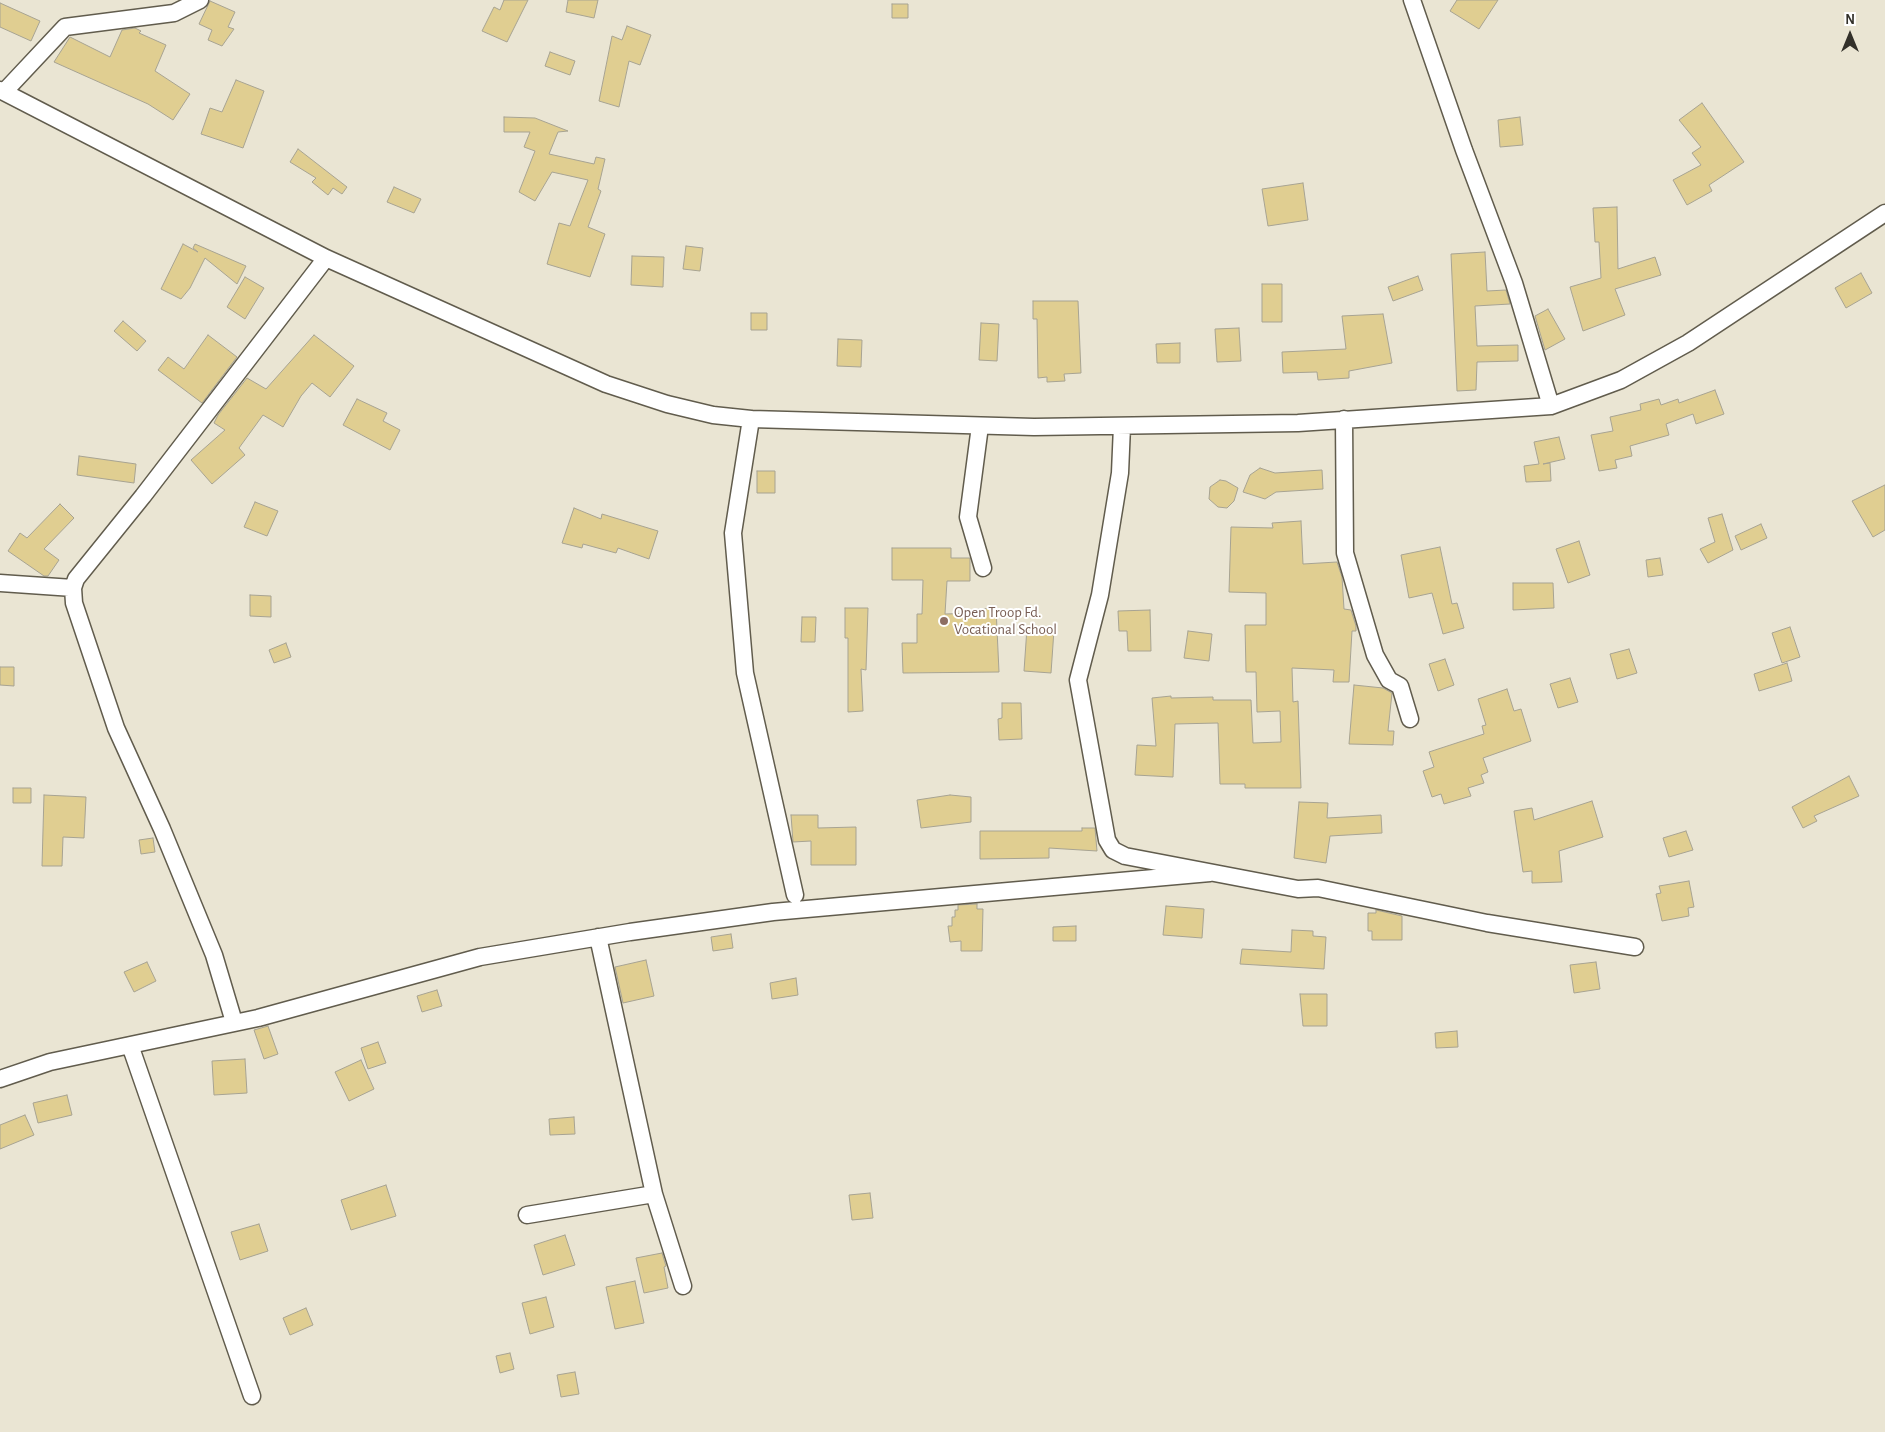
<!DOCTYPE html>
<style>
body{margin:0}
#map{position:relative;width:1885px;height:1432px;overflow:hidden;background:#eae5d3;font-family:"Alegreya Sans",sans-serif}
canvas{display:block}
.north{position:absolute;left:1825px;top:10px;width:50px;height:50px;-webkit-text-stroke:4px #fff;paint-order:stroke;rotate:0deg;font-size:14px;font-weight:700;line-height:20px;text-align:center;color:#33312a}
.north::after{content:'';display:block;margin:auto;width:18px;height:22px;background:#33312a;clip-path:polygon(50% 0,100% 100%,50% 72%,0 100%)}
</style>
<div id="map">
<canvas width="1885" height="1432"></canvas>
<div class="north">N</div>
</div>
<script>
const c = document.querySelector('canvas').getContext('2d');
c.lineJoin = 'round';
function fillPath(path, color) { c.fillStyle = color; c.fill(path, 'evenodd'); }
const poly = rows => new Path2D(rows.map(r => 'M' + r).join(''));
function strokePath(path, color, width, dash) { c.strokeStyle = color; c.lineWidth = width; c.lineCap = dash ? 'butt' : 'round'; c.setLineDash(dash || []); c.stroke(path); }
function label(font, color, halo, rows, align = 'center') {
  c.font = font + ' "Alegreya Sans",sans-serif'; c.lineWidth = 4; c.setLineDash([]); c.textBaseline = 'middle'; c.strokeStyle = halo; c.fillStyle = color; for (const [text, x, y, turn = 0] of rows) {
    c.save(); c.translate(x, y); c.rotate((+turn || 0) * Math.PI / 180); c.textAlign = isNaN(turn) ? turn : align; if (halo) c.strokeText(text, 0, 0); c.fillText(text, 0, 0); c.restore();
  }
}
const building = poly([
 [504,0,528,0,507,42,482,31,494,7,500,10,504,0],
 [568,0,598,0,594,18,566,12,568,0],
 [1457,0,1498,0,1479,29,1450,11,1457,0],
 [210,1,235,12,228,27,234,29,222,46,208,40,212,30,199,24,210,1],
 [0,3,40,21,31,41,0,27,0,3],
 [892,4,908,4,908,18,892,18,892,4],
 [627,26,651,35,640,65,629,61,619,107,599,101,612,36,622,40,627,26],
 [135,28,141,31,139,33,166,45,155,71,190,94,173,120,148,104,54,62,70,37,110,57,122,30,135,28],
 [550,52,575,61,570,75,545,66,550,52],
 [236,80,264,91,243,148,201,134,210,108,222,112,236,80],
 [1702,103,1744,162,1709,185,1712,191,1687,205,1673,180,1701,165,1692,153,1701,147,1679,120,1702,103],
 [504,117,535,118,568,131,558,132,549,154,594,164,596,157,605,159,598,189,601,191,588,227,605,234,590,277,547,264,559,223,570,226,588,180,552,172,535,201,519,192,535,151,524,147,530,132,504,132,504,117],
 [1520,117,1523,145,1500,147,1498,120,1520,117],
 [298,149,347,187,342,194,333,188,328,195,312,182,316,178,290,162,298,149],
 [1303,183,1308,220,1268,226,1262,189,1303,183],
 [394,187,421,199,414,213,387,202,394,187],
 [1617,207,1618,269,1655,257,1661,275,1615,289,1625,315,1583,331,1570,287,1601,278,1599,242,1595,242,1593,208,1617,207],
 [183,244,198,252,193,248,195,244,246,266,237,284,205,258,190,288,181,299,161,289,183,244],
 [686,246,703,248,700,271,683,269,686,246],
 [1485,252,1487,291,1506,290,1510,304,1475,306,1477,346,1518,345,1518,361,1477,362,1476,390,1457,391,1451,254,1485,252],
 [632,256,664,257,663,287,631,285,632,256],
 [1861,273,1872,293,1846,308,1835,288,1861,273],
 [1418,276,1423,290,1393,301,1388,287,1418,276],
 [245,277,264,288,245,319,227,307,245,277],
 [1262,284,1282,284,1282,322,1262,322,1262,284],
 [1033,301,1078,301,1081,373,1064,374,1065,381,1047,382,1047,377,1038,378,1037,319,1033,319,1033,301],
 [1548,309,1565,339,1545,350,1535,316,1548,309],
 [751,313,767,313,767,330,751,330,751,313],
 [1383,314,1392,363,1349,371,1349,378,1318,380,1317,372,1283,373,1282,352,1346,349,1342,316,1383,314],
 [123,321,146,341,137,351,114,331,123,321],
 [981,323,999,324,997,361,979,360,981,323],
 [1239,328,1241,361,1217,362,1215,329,1239,328],
 [208,335,237,357,202,403,158,370,168,357,184,369,208,335],
 [314,335,354,366,330,397,312,383,301,396,283,427,263,415,239,448,245,455,212,484,191,460,225,430,214,423,218,415,247,378,266,389,314,335],
 [838,339,862,340,861,367,837,366,838,339],
 [1180,343,1180,363,1157,363,1156,344,1180,343],
 [1715,390,1724,414,1696,424,1693,414,1666,424,1669,435,1630,446,1632,456,1615,460,1617,468,1599,471,1591,435,1613,431,1610,417,1641,410,1640,404,1659,399,1661,405,1678,399,1679,403,1715,390],
 [357,399,387,413,383,421,400,430,390,450,343,425,357,399],
 [1559,437,1565,459,1543,464,1550,463,1551,481,1526,482,1524,466,1539,464,1534,442,1559,437],
 [79,456,136,464,134,483,77,475,79,456],
 [1260,468,1275,473,1322,470,1323,489,1276,492,1265,499,1243,492,1250,475,1260,468],
 [757,471,775,471,775,493,757,493,757,471],
 [1220,480,1226,481,1238,488,1234,501,1227,508,1218,507,1209,499,1210,487,1220,480],
 [1885,485,1885,530,1873,537,1852,501,1885,485],
 [255,502,278,511,267,536,244,527,255,502],
 [60,504,74,518,44,549,59,560,48,576,44,576,8,551,20,533,27,538,60,504],
 [574,508,601,519,602,514,658,531,649,559,618,548,616,553,583,544,582,548,562,543,574,508],
 [1722,514,1733,550,1708,563,1700,549,1715,542,1708,518,1722,514],
 [1301,521,1303,564,1337,562,1342,577,1344,609,1351,610,1356,626,1356,631,1352,631,1349,682,1333,682,1334,670,1292,668,1293,702,1298,701,1301,788,1245,788,1245,784,1220,784,1218,723,1175,724,1173,777,1135,775,1137,745,1156,746,1152,698,1171,696,1171,698,1213,697,1213,700,1251,700,1253,743,1281,742,1280,711,1257,712,1256,672,1246,672,1245,625,1266,625,1266,593,1229,592,1231,527,1273,528,1272,523,1301,521],
 [1761,524,1767,538,1741,550,1735,536,1761,524],
 [1579,541,1590,575,1568,583,1556,549,1579,541],
 [1440,547,1452,604,1457,603,1464,628,1443,634,1432,593,1409,598,1401,555,1440,547],
 [892,548,951,548,951,558,970,558,970,581,947,581,945,614,978,613,978,609,996,608,999,672,903,673,902,643,917,643,917,614,922,614,923,580,892,580,892,548],
 [1660,558,1663,575,1648,577,1646,560,1660,558],
 [1513,583,1553,583,1554,608,1513,610,1513,583],
 [250,595,271,596,271,617,250,616,250,595],
 [845,608,868,608,866,670,861,669,863,711,848,712,848,638,845,638,845,608],
 [1150,610,1151,651,1128,651,1127,631,1119,631,1118,611,1150,610],
 [802,617,816,617,815,642,801,642,802,617],
 [1790,627,1800,657,1782,663,1772,633,1790,627],
 [1027,628,1054,630,1051,673,1024,671,1027,628],
 [1188,631,1212,634,1209,661,1184,658,1188,631],
 [286,643,291,657,274,663,269,650,286,643],
 [1629,649,1637,673,1617,679,1610,654,1629,649],
 [1445,659,1454,685,1438,691,1429,664,1445,659],
 [1787,663,1792,681,1759,691,1754,674,1787,663],
 [0,667,14,667,14,686,0,685,0,667],
 [1570,678,1578,702,1558,708,1550,684,1570,678],
 [1354,685,1383,688,1392,693,1388,731,1394,731,1393,745,1349,744,1354,685],
 [1507,689,1514,711,1521,709,1531,741,1483,758,1488,772,1481,775,1484,783,1468,788,1471,796,1444,804,1441,794,1432,797,1423,771,1434,767,1429,752,1484,734,1482,726,1486,725,1478,699,1507,689],
 [1002,703,1021,703,1022,739,999,740,998,719,1002,718,1002,703],
 [1849,776,1859,796,1814,816,1817,821,1803,828,1792,807,1849,776],
 [13,788,31,788,31,803,13,803,13,788],
 [44,795,86,797,84,838,63,837,62,866,42,866,44,795],
 [950,795,971,797,971,822,921,828,917,800,950,795],
 [1592,801,1603,837,1559,851,1562,882,1532,883,1532,871,1523,872,1514,811,1532,808,1534,820,1592,801],
 [1299,802,1328,803,1327,818,1381,815,1382,833,1330,836,1326,863,1294,858,1299,802],
 [791,815,818,815,818,828,856,827,856,865,811,865,811,841,793,842,791,815],
 [1082,828,1095,828,1097,851,1049,848,1049,858,980,859,980,831,1082,831,1082,828],
 [1686,831,1693,850,1669,857,1663,838,1686,831],
 [153,838,155,852,141,854,139,840,153,838],
 [1689,881,1694,907,1688,908,1689,916,1662,921,1656,894,1661,893,1659,886,1689,881],
 [977,904,977,909,983,909,982,951,961,951,961,941,950,942,948,926,952,926,952,917,955,917,955,910,958,910,958,905,977,904],
 [1166,906,1204,909,1202,938,1163,935,1166,906],
 [1376,910,1402,916,1402,940,1372,940,1372,931,1368,931,1368,913,1376,913,1376,910],
 [1076,926,1076,941,1053,941,1053,927,1076,926],
 [1292,930,1313,931,1313,936,1326,937,1324,969,1240,964,1242,949,1291,952,1292,930],
 [731,934,733,948,713,951,711,937,731,934],
 [646,960,654,996,623,1003,615,967,646,960],
 [147,962,156,981,134,992,124,972,147,962],
 [1596,962,1600,989,1574,993,1570,965,1596,962],
 [796,978,798,995,772,999,770,983,796,978],
 [437,990,442,1006,422,1012,417,996,437,990],
 [1300,994,1327,994,1327,1026,1303,1026,1300,994],
 [268,1026,278,1054,264,1059,254,1030,268,1026],
 [1457,1031,1458,1047,1436,1048,1435,1033,1457,1031],
 [378,1042,386,1063,368,1069,361,1048,378,1042],
 [245,1059,247,1093,214,1095,212,1061,245,1059],
 [361,1060,374,1089,349,1101,335,1072,361,1060],
 [67,1095,72,1115,38,1123,33,1103,67,1095],
 [25,1115,34,1135,0,1149,0,1125,25,1115],
 [574,1117,575,1134,550,1135,549,1119,574,1117],
 [386,1185,396,1216,351,1230,341,1200,386,1185],
 [870,1193,873,1218,852,1220,849,1195,870,1193],
 [259,1224,268,1251,240,1260,231,1232,259,1224],
 [565,1235,575,1265,543,1275,534,1245,565,1235],
 [662,1253,666,1266,664,1267,668,1288,644,1293,636,1258,662,1253],
 [635,1281,644,1323,615,1329,606,1287,635,1281],
 [546,1297,554,1327,530,1334,522,1303,546,1297],
 [306,1308,313,1325,290,1335,283,1318,306,1308],
 [510,1353,514,1369,500,1373,496,1356,510,1353],
 [575,1372,579,1394,561,1397,557,1375,575,1372]
]);
fillPath(building, '#e0ce91');
strokePath(building, '#a7a392', 1);
const street = poly([
 [1412,0,1464,150,1514,283,1551,406],
 [0,90,326,258,606,384,667,404,713,415,751,419,1034,427,1298,423,1551,406,1621,380,1688,343,1885,213],
 [4,92,65,27,174,13,200,0],
 [751,419,733,533,745,673,795,895],
 [1344,419,1345,553,1375,655,1389,680,1400,686,1410,719],
 [980,426,968,517,983,568],
 [1122,426,1120,473,1100,595,1078,680,1107,840,1113,850,1125,856,1298,889,1318,888,1487,923,1635,947],
 [0,583,73,588],
 [234,1022,214,955,162,829,116,728,74,603,73,588,76,579,143,496,326,258],
 [130,1045,252,1396],
 [0,1079,50,1062,258,1018,480,957,630,932,773,912,1210,873],
 [654,1194,683,1286],
 [527,1215,654,1194,598,937]
]);
strokePath(street, '#615c4d', 19);
strokePath(street, '#fff', 16);
for (const [x, y, r, color] of [
 [944,621,5,"#8d6e63"]
]) { const dot = new Path2D(); dot.arc(x, y, r, 0, 2 * Math.PI); c.fillStyle = color; c.fill(dot); strokePath(dot, '#fff', 2); }
label('15px', '#785e54', '#fff', [
 ["Open Troop Fd.",954,612],
 ["Vocational School",954,629]
], 'left');
</script>
